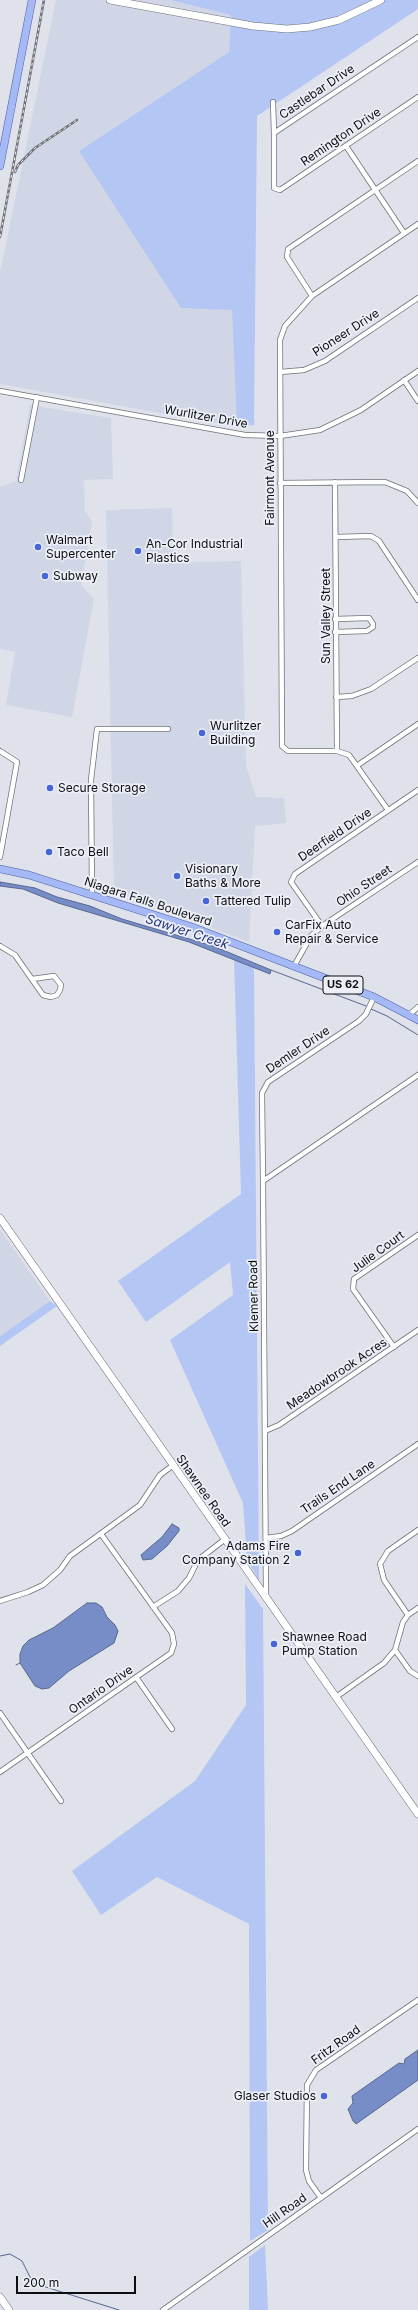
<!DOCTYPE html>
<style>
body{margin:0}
#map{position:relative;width:418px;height:2310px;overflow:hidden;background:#dfe2ea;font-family:Inter,sans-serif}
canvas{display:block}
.scale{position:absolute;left:16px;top:2276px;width:120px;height:18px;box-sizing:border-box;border:2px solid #0d0e10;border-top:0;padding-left:5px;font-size:12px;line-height:14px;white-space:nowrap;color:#0d0e10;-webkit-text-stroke:3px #eceff8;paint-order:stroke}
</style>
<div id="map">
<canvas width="418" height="2310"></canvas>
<div class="scale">200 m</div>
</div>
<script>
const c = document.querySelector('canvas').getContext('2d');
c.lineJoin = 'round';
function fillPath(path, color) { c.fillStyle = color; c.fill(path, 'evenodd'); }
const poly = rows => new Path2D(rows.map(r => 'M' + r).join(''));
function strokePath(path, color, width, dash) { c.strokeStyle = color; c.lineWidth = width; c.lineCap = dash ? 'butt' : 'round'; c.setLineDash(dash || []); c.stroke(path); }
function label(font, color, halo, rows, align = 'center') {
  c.font = font + ' Inter,sans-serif'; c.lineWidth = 3.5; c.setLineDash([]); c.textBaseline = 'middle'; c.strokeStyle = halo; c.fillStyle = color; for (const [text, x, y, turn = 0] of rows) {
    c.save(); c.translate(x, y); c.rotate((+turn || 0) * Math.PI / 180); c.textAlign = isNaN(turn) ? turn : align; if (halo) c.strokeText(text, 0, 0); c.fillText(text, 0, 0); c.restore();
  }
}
fillPath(poly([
 [56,0,170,0,231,15,229,52,79,151,232,310,237,427,0,384,0,273],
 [30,405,111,418,113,479,84,480,85,511,92,522,81,585,94,599,72,717,6,705,15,652,0,649,0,487,16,481],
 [172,508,173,563,241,561,246,766,256,797,284,798,286,823,255,826,249,942,114,891,106,510],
 [0,1229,50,1301,0,1336]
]), '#d0d6e5');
fillPath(poly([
 [170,0,418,0,418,9,257,116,254,425,237,427,232,310,181,308,79,151,229,52,231,15],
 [234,958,254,967,259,1580,247,1560,243,1503,170,1340,233,1295,230,1262,146,1322,118,1281,241,1194],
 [50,1301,57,1306,0,1346,0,1336],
 [245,1584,263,1609,268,2230,250,2241,249,1924,157,1877,101,1915,72,1871,195,1781,246,1705],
 [265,2245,268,2310,249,2310,249,2257]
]), '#b4c6f4');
const water = poly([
 [0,882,35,888,57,897,90,906,122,919,213,946,271,970,270,974,189,942,58,903,23,889,0,886,0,882],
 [172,1524,179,1528,179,1531,167,1546,152,1559,143,1560,141,1555,162,1537,172,1524],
 [87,1603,96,1603,102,1607,107,1617,115,1625,118,1631,114,1643,69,1671,49,1688,42,1689,35,1686,20,1663,20,1654,23,1646,29,1640,53,1628,87,1603],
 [418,2050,418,2080,356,2124,353,2121,348,2109,353,2103,352,2096,399,2063,404,2064,405,2059,418,2050]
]);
fillPath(water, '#778dc7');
strokePath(water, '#576790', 1);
strokePath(poly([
 [271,970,366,1006],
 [371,1009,387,1016,418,1035],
 [16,1665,20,1663],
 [0,2256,10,2254,22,2261,33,2283,119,2310]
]), '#576790', 1);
const street = poly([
 [418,37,274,133,274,188,280,190,418,97],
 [273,102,274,133],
 [346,146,404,233],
 [312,296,287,257,288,249,418,161],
 [280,372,304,370,325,361,418,298],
 [404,380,418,401],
 [0,391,245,435,280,436,320,430,361,410,418,371],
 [21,480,37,397],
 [335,482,337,751],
 [280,483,385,482,407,491,418,503],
 [336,537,371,536,379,541,418,600],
 [335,619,369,618,373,624,373,627,367,631,335,632],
 [336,697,352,696,371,689,418,658],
 [0,751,17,762,0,857],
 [358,765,418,724],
 [388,810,349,755,337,751,288,751,282,746,280,340,285,326,312,296,418,224],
 [92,895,91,780,97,729,168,729],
 [322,926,291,882,295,874,418,790],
 [0,946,15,955,38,988,43,995,51,997,57,995,60,990,61,985,54,976,32,979],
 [294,966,311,936,322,926,418,862],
 [410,1014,418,1007],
 [263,1181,262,1093,268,1082,359,1021,366,1014,374,997],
 [394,1347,353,1289,354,1279,418,1235],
 [265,1431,279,1425,418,1330],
 [266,1538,281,1536,292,1531,418,1444],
 [266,1595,263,1181,418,1075],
 [0,1601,28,1592,43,1585,60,1570,70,1556,140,1505,160,1475,172,1466],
 [153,1607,178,1591,189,1578,198,1560,224,1540],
 [408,1615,384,1580,380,1564,388,1551,418,1530],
 [395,1650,410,1671,418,1676],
 [136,1677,172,1729],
 [336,1697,384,1663,395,1650,403,1622,408,1615,418,1608],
 [0,1713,61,1801],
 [0,1772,171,1653,174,1644,172,1633,101,1534],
 [321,2198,309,2181,306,2170,307,2085,316,2070,418,2000],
 [163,2310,418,2129]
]);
const secondary = poly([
 [110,0,253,26,287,29,310,27,339,20,381,0],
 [0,1218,418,1814],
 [0,2297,9,2310]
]);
const primary = poly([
 [0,166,32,0],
 [0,869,29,875,192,927,374,997,418,1020]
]);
strokePath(street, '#6e7178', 6);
strokePath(secondary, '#6e7178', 8);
strokePath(primary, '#485fa1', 8);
strokePath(street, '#fff', 4.5);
strokePath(secondary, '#fff', 7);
strokePath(primary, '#a4b9f5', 7);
const rail = poly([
 [15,172,18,165,35,148,77,120],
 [0,237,44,0]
]);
strokePath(rail, '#707277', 2.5);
strokePath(rail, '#eceff8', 1, [3]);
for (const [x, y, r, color] of [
 [38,547,4,"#4565d8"],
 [138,551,4,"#4565d8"],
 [45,576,4,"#4565d8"],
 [202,733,4,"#4565d8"],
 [50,788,4,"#4565d8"],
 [49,852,4,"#4565d8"],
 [177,876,4,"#4565d8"],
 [206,901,4,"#4565d8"],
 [277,932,4,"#4565d8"],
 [298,1553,4,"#4565d8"],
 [274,1644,4,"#4565d8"],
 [324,2096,4,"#4565d8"]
]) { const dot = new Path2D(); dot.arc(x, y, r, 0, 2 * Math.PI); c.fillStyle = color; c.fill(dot); strokePath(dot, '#eceff8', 1.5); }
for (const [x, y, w] of [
 [343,985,40]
]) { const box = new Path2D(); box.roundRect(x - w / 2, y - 9, w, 18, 3); c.fillStyle = '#eceff8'; c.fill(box); strokePath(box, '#0d0e10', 1); }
label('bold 11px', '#0d0e10', null, [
 ["US 62",343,985]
]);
label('12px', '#0d0e10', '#eceff8', [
 ["Castlebar Drive",317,92,-34],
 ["Remington Drive",341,137,-34],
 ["Pioneer Drive",346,333,-33],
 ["Wurlitzer Drive",206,417,10],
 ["Fairmont Avenue",270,478,-90],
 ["Sun Valley Street",326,616,-90],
 ["Deerfield Drive",335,835,-34],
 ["Ohio Street",364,886,-34],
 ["Niagara Falls Boulevard",148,902,18],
 ["Demler Drive",298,1050,-34],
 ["Julie Court",378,1252,-36],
 ["Klemer Road",254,1296,-91],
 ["Meadowbrook Acres",337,1374,-34],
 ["Trails End Lane",338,1487,-34],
 ["Shawnee Road",203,1491,55],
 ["Ontario Drive",101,1690,-35],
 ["Fritz Road",336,2045,-36],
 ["Hill Road",285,2211,-35]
]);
label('12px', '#0d0e10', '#eceff8', [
 ["Walmart",46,540],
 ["Supercenter",46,554],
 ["An-Cor Industrial",146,544],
 ["Plastics",146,558],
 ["Subway",53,576],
 ["Wurlitzer",210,726],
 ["Building",210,740],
 ["Secure Storage",58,788],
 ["Taco Bell",57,852],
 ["Visionary",185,869],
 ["Baths & More",185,883],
 ["Tattered Tulip",214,901],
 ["CarFix Auto",285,925],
 ["Repair & Service",285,939],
 ["Adams Fire",290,1546,"right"],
 ["Company Station 2",290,1560,"right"],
 ["Shawnee Road",282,1637],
 ["Pump Station",282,1651],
 ["Glaser Studios",316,2096,"right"]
], 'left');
label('italic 13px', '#1f3277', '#eceff8', [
 ["Sawyer Creek",187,932,18]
]);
</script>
